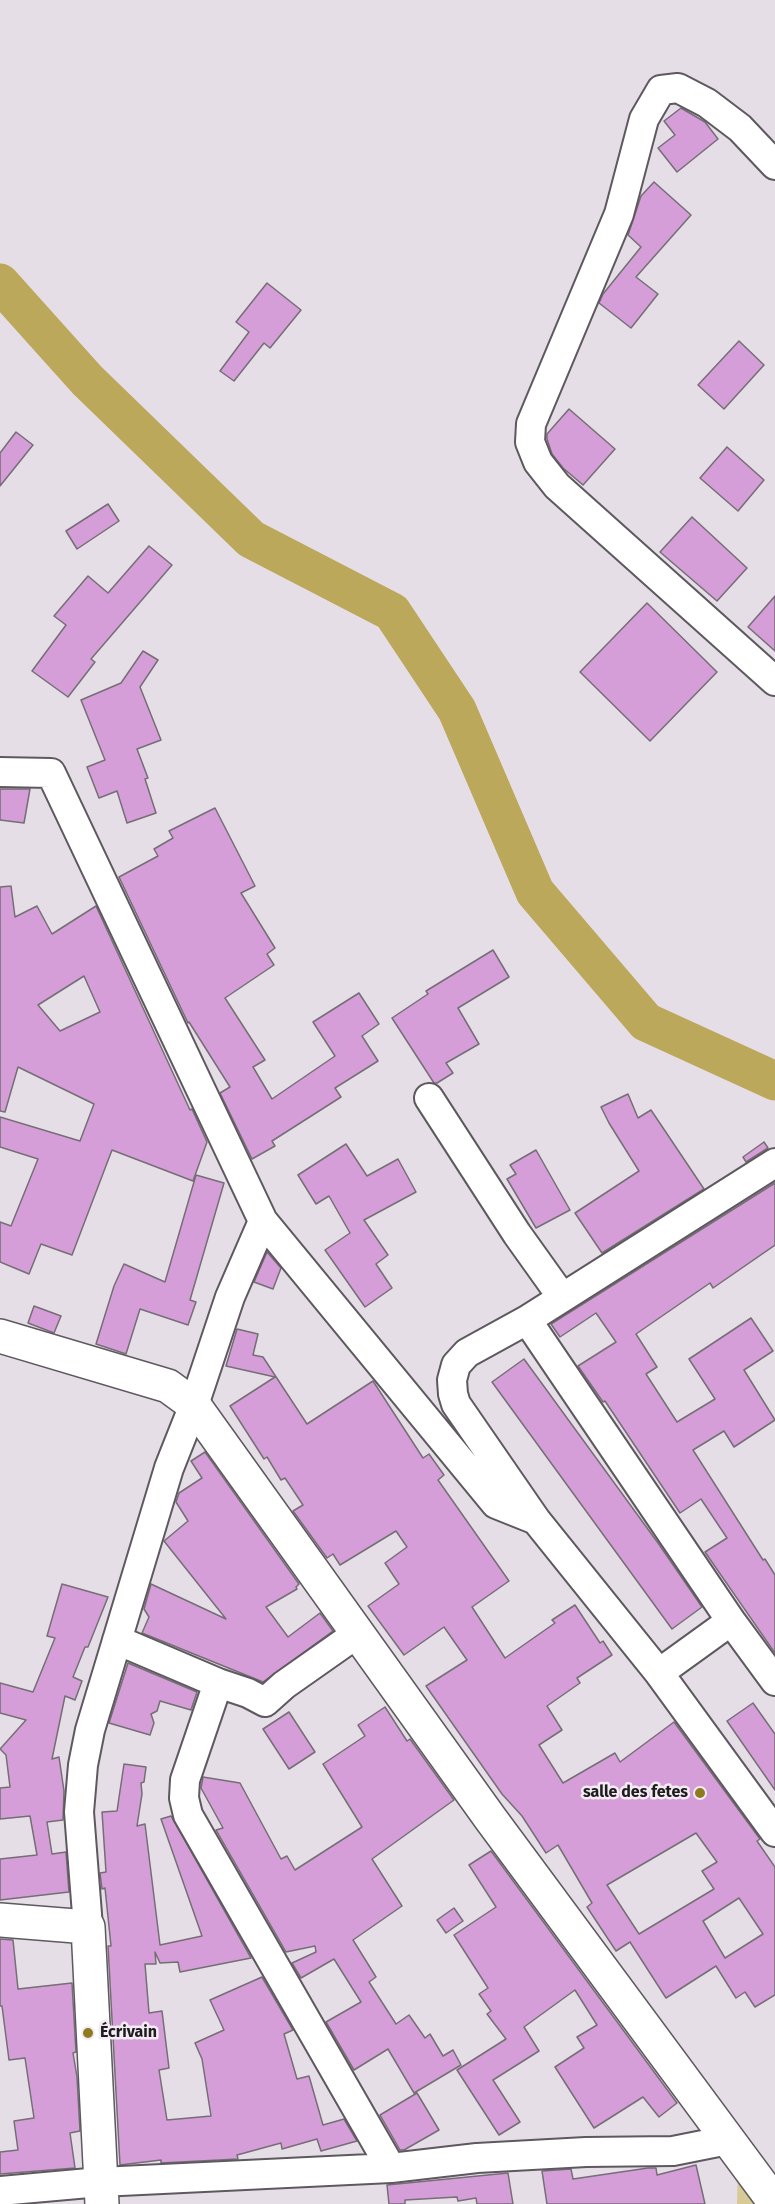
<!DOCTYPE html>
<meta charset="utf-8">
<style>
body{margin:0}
canvas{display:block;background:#e6dee6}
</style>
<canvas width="775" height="2204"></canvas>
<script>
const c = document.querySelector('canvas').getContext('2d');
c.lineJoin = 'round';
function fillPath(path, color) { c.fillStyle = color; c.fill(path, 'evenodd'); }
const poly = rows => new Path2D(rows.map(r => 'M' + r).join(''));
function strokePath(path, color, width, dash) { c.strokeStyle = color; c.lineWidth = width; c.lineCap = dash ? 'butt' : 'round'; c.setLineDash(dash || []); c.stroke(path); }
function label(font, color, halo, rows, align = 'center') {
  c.font = font + ' "Fira Sans",sans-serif'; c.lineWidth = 5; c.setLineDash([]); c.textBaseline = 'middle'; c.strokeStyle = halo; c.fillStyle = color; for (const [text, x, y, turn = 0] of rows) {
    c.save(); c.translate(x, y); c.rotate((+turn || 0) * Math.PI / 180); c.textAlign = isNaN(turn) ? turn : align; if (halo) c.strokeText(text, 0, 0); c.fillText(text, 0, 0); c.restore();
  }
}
fillPath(poly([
 [738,2166,764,2204,737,2204]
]), '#d8ca95');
strokePath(poly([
 [0,283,87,380,251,539,392,612,457,710,535,892,646,1022,775,1081]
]), '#bba85a', 39);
const building = poly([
 [681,108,705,122,718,139,677,172,658,148,675,135,664,121,681,108],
 [654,182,691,215,636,277,658,294,631,328,599,303,603,294,641,247,628,235,641,196,654,182],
 [267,283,301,310,270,348,264,343,234,381,220,371,249,332,236,322,267,283],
 [739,341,764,365,724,409,698,385,739,341],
 [569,409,615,449,583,485,563,468,552,454,547,439,547,434,569,409],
 [16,432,33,445,0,486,0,453,16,432],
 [727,447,764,480,738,511,700,478,727,447],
 [108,504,119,521,77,549,66,531,108,504],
 [692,517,747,568,717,601,660,552,692,517],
 [149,546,172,565,91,659,95,662,68,697,32,671,66,625,54,616,88,576,108,593,149,546],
 [775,596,775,651,748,627,775,596],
 [647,603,717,672,650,741,580,672,647,603],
 [143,651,158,660,140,687,161,740,137,749,148,778,145,779,156,813,127,823,117,791,99,798,87,767,105,760,81,700,121,683,143,651],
 [0,789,30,789,24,823,0,820,0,789],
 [215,808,255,886,241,893,275,948,267,954,274,965,225,998,265,1060,253,1067,272,1099,335,1056,313,1022,359,993,379,1024,362,1036,378,1061,335,1088,341,1097,272,1141,275,1146,252,1159,220,1093,230,1087,189,1022,188,1023,119,877,158,856,154,849,173,838,169,831,215,808],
 [11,886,15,917,37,906,52,934,96,906,190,1110,192,1109,207,1142,193,1181,112,1150,72,1255,41,1244,29,1274,0,1262,0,1222,11,1226,38,1159,0,1147,0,1117,80,1141,94,1104,18,1067,5,1112,0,1111,0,887,11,886],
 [84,976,100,1012,60,1031,38,1005,84,976],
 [493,950,509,977,458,1008,479,1044,446,1063,453,1073,437,1083,434,1083,392,1018,428,994,426,991,493,950],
 [628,1094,638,1118,651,1110,704,1189,602,1253,575,1213,639,1171,609,1123,601,1107,628,1094],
 [764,1142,768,1148,746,1162,743,1157,764,1142],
 [346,1144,367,1176,398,1159,416,1192,364,1220,388,1255,376,1264,392,1288,365,1307,325,1250,350,1233,329,1196,316,1204,298,1175,346,1144],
 [536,1150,570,1210,536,1228,507,1179,516,1174,510,1165,536,1150],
 [196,1175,224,1183,190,1300,196,1302,188,1325,140,1309,126,1354,96,1344,114,1286,124,1264,165,1282,196,1175],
 [775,1183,775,1245,713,1288,710,1283,636,1334,657,1367,646,1374,677,1422,715,1399,689,1359,751,1318,773,1351,744,1370,775,1420,734,1447,724,1431,693,1450,763,1560,765,1559,775,1575,775,1653,705,1552,727,1538,701,1499,680,1513,605,1401,603,1402,578,1366,616,1342,596,1313,560,1337,551,1324,775,1183],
 [267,1252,281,1268,273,1289,254,1282,267,1252],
 [34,1306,61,1316,54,1333,28,1323,34,1306],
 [237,1329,258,1334,253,1355,263,1357,307,1424,373,1381,423,1458,429,1454,444,1475,438,1480,509,1581,472,1607,505,1658,555,1623,552,1620,575,1605,600,1643,603,1641,612,1655,577,1678,580,1683,547,1706,562,1730,539,1745,563,1783,615,1753,620,1762,674,1722,760,1839,757,1841,775,1867,775,1995,755,2007,745,1992,736,1998,716,1966,666,1998,630,1942,616,1951,587,1907,592,1903,558,1845,546,1853,522,1816,502,1794,426,1686,467,1660,444,1627,404,1655,368,1606,399,1584,385,1563,407,1547,396,1531,340,1565,333,1554,327,1558,293,1511,303,1505,285,1478,281,1480,267,1457,264,1459,230,1406,275,1377,226,1366,237,1329],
 [696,1833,717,1862,702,1871,714,1889,639,1934,607,1885,696,1833],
 [739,1898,763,1934,725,1958,703,1921,739,1898],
 [524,1359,658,1543,702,1607,672,1629,492,1382,524,1359],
 [205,1452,299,1584,296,1587,297,1589,266,1607,288,1637,320,1613,333,1631,263,1682,142,1633,149,1617,144,1609,151,1584,226,1619,164,1541,188,1521,176,1502,179,1493,202,1478,191,1461,205,1452],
 [62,1584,108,1597,88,1647,85,1647,73,1677,82,1681,75,1700,65,1696,52,1759,59,1757,64,1791,63,1820,47,1822,52,1854,66,1852,69,1892,0,1900,0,1859,37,1855,30,1816,0,1819,0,1788,10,1787,6,1755,0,1749,26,1720,0,1713,0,1683,33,1692,55,1638,47,1636,62,1584],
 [128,1663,197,1692,191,1710,160,1701,157,1711,151,1714,154,1723,150,1735,109,1723,128,1663],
 [753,1703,775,1734,775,1790,727,1721,753,1703],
 [385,1707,407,1741,410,1739,454,1800,372,1859,402,1906,353,1940,376,1977,369,1982,396,2024,409,2015,425,2038,430,2034,443,2056,453,2050,461,2065,414,2093,388,2049,354,2070,326,2022,361,2002,334,1959,301,1978,292,1963,316,1952,315,1946,286,1952,216,1830,223,1828,201,1788,203,1777,240,1783,281,1859,287,1856,295,1870,362,1827,323,1764,365,1736,358,1725,385,1707],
 [289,1712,315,1752,289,1769,263,1729,289,1712],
 [124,1764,146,1767,144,1782,141,1783,142,1794,137,1826,145,1824,160,1945,202,1936,161,1819,171,1816,251,1958,180,1972,178,1962,160,1963,155,1952,156,1964,145,1964,149,2013,162,2011,169,2068,159,2070,167,2120,211,2116,202,2059,195,2043,224,2030,210,2000,262,1977,293,2030,284,2034,297,2079,309,2076,323,2125,344,2119,357,2141,321,2151,317,2139,282,2149,281,2143,237,2155,238,2159,161,2163,161,2160,120,2165,108,1946,111,1946,105,1888,102,1889,100,1873,106,1872,102,1812,117,1811,124,1764],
 [491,1851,677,2103,659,2117,643,2097,594,2128,555,2067,584,2048,577,2037,597,2025,575,1990,524,2027,539,2051,493,2080,520,2122,499,2135,457,2070,506,2039,487,2014,491,2011,479,1994,488,1988,454,1935,496,1907,469,1865,491,1851],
 [454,1908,463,1921,446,1933,437,1920,454,1908],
 [0,1939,13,1940,18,1989,72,1983,76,2052,73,2053,77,2077,80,2131,70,2133,75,2168,0,2174,0,2152,18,2150,14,2121,34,2118,25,2058,9,2060,2,2006,0,2006,0,1939],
 [417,2093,439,2130,404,2150,400,2150,380,2115,417,2093],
 [696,2165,705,2204,547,2204,542,2171,571,2169,573,2179,648,2168,656,2168,657,2175,696,2165],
 [508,2173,513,2204,477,2204,476,2198,458,2201,457,2197,405,2200,405,2204,389,2204,387,2185,508,2173]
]);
fillPath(building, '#d59ed9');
strokePath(building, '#756e75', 1.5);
const minor = poly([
 [775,165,740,128,707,103,678,88,661,90,644,119,619,214,531,424,530,442,538,462,557,486,775,681],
 [0,772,51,773,263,1221],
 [429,1098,517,1234,562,1297],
 [527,1320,775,1163],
 [536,1520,456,1404,453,1394,452,1380,456,1365,467,1353,527,1320,731,1621,775,1681],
 [358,1633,284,1685,265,1702,248,1693,218,1683,185,1780,184,1798,188,1815,391,2168],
 [117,1640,218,1683],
 [659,1673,731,1621],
 [88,1927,79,1812,83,1765,90,1730,169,1468,194,1405,230,1297,263,1221,496,1504,536,1520,659,1673,775,1832],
 [0,2191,100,2182,391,2168,477,2158,586,2152,673,2151,728,2140]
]);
const major = poly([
 [0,1336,168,1386,194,1405,490,1818,775,2203],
 [0,1920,88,1927,102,2204]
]);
strokePath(minor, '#5e585f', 32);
strokePath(major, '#5e585f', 36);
strokePath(minor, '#fff', 28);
strokePath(major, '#fff', 33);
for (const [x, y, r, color] of [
 [700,1793,6,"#8e7a20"],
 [88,2033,6,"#8e7a20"]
]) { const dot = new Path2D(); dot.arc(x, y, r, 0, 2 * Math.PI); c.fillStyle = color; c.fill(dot); strokePath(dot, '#f3ebf3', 2); }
label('bold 16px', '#1e1b1e', '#f3ebf3', [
 ["salle des fetes",688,1793],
 ["Écrivain",100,2033,"left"]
], 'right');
</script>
